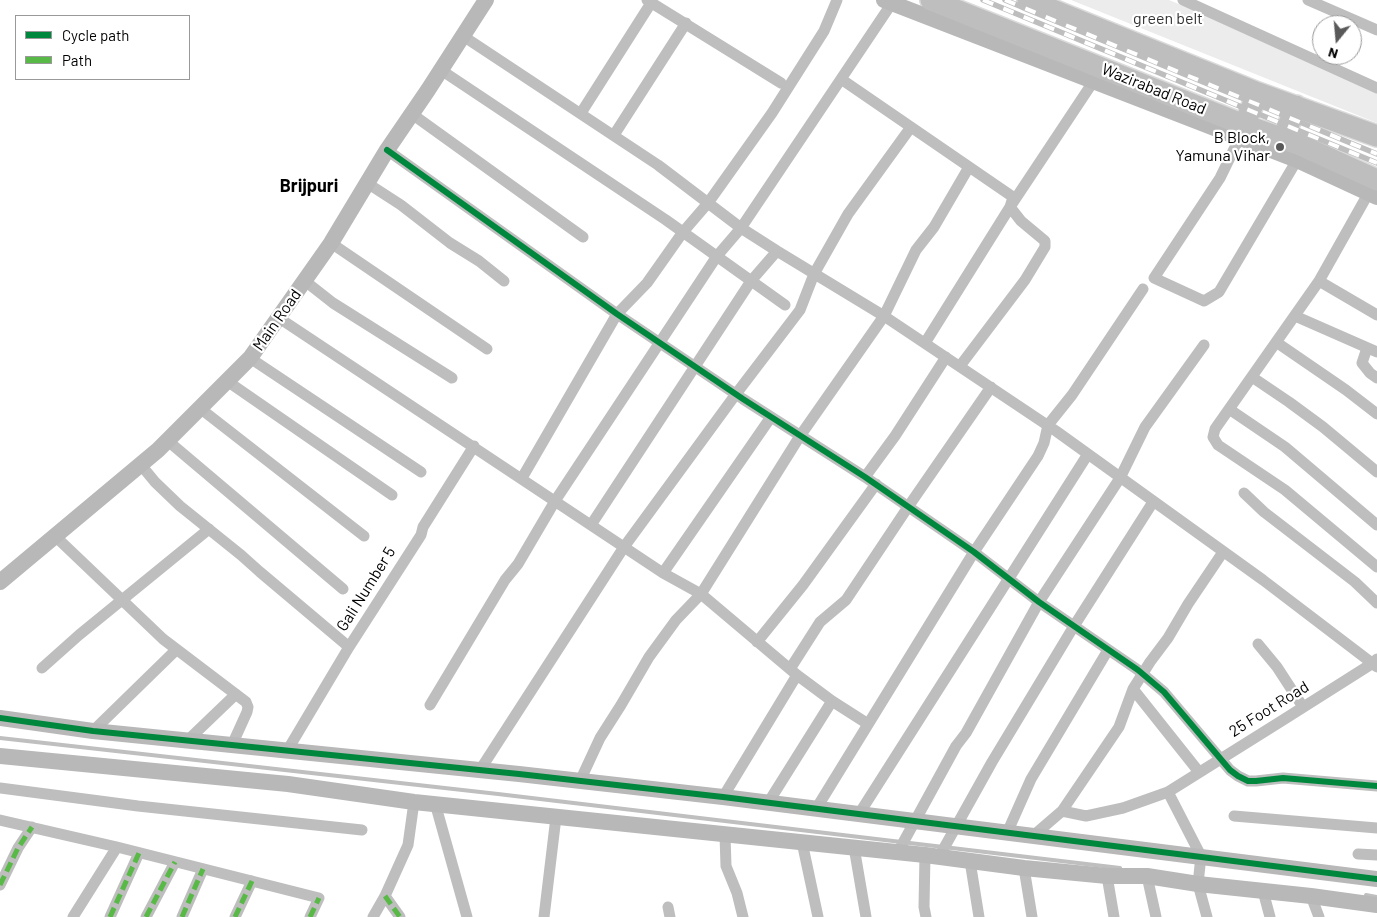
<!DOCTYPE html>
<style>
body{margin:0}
#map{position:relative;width:1377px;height:917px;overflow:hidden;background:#fff;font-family:Barlow,sans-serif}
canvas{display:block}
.legend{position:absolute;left:15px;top:15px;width:175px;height:65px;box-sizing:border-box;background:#fff;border:1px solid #999;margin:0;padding:6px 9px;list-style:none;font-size:15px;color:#000}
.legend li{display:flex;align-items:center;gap:10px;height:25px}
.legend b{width:25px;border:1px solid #999}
.north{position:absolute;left:1312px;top:15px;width:50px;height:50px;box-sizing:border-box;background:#fff;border:1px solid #999;border-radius:50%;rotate:197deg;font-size:14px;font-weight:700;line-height:20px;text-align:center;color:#000}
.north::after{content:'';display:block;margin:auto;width:18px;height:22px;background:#595959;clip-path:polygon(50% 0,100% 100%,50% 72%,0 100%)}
</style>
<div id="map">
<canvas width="1377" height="917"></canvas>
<ul class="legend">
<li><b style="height:6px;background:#00873e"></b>Cycle path</li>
<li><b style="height:6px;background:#58b947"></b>Path</li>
</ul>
<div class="north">N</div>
</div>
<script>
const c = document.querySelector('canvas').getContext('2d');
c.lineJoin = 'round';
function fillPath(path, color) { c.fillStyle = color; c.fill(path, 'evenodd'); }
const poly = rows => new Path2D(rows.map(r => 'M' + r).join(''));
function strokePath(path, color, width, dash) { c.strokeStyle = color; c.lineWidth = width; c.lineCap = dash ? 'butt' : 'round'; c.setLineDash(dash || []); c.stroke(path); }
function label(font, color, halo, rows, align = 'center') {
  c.font = font + ' Barlow,sans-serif'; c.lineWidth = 4.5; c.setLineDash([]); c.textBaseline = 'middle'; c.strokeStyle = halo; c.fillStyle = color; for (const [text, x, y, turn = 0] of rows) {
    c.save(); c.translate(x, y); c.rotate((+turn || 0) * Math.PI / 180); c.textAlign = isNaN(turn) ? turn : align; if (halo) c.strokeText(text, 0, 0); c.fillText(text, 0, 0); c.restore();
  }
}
fillPath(poly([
 [1071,0,1169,0,1377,88,1377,123]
]), '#ececec');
strokePath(poly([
 [0,738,498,794,1120,868],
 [1366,895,1377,897]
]), '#bfbfbf', 4);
const highway = poly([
 [931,0,1244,125,1298,144,1377,180],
 [1028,0,1258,93,1377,136],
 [1244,125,1258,93],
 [1283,139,1296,106]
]);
strokePath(highway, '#dbdbdb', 24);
strokePath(poly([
 [647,0,781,83],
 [1183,0,1377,88],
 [1308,0,1377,30],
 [463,36,658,165,741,228,777,251,884,316,1056,431,1263,580,1377,667],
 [441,70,666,220,785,305],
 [841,79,1013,197,1010,207,1021,221,1045,241,1045,247,1025,280,960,366],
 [581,113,651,3],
 [412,114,583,237],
 [614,135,686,23],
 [1239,139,1220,178,1154,278,1204,301,1219,292,1297,160],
 [387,150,617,314,743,399,865,477,974,552,1039,602,1138,670,1164,692,1230,770,1238,776,1248,781,1256,781,1283,778,1377,786],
 [367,183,401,205,450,243,479,261,504,281],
 [1368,194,1319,281,1215,429,1213,437,1218,445,1285,490,1377,567],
 [331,243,487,349],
 [305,281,333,303,452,378],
 [1319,281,1377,315],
 [1295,316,1377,352],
 [279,318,663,573,701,594,797,675,832,701,868,724],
 [1276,342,1346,390,1377,414],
 [925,343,1010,207,1093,82],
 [1367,348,1362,363,1370,373,1377,378],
 [250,358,421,472],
 [1252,377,1289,402,1323,427,1377,472],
 [227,381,392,495],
 [201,409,364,536],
 [1229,409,1285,447,1377,525],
 [168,441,343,589],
 [141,465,155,482,180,506,241,555,260,572,349,647],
 [865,477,895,436,946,357],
 [522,478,617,314,647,283,683,232,708,203,772,113,824,31,837,0],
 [1244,493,1264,512,1355,582,1377,603],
 [591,525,751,281,777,251],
 [55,536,163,639,246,702,248,707,247,712,232,745],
 [663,573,771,417],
 [757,642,803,585,876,484],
 [1258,644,1277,667,1303,707],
 [42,668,79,635,209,529],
 [790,669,820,622,846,600,908,507,991,387],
 [1133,689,1199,772],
 [430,705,505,580,518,564,555,501,717,256,741,228,894,0],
 [93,731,176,650],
 [187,741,236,694],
 [287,751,349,647,421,535,423,527,474,446],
 [480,770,624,547,736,394,800,310,814,274,848,214,911,127],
 [580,781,600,738,621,705,649,657,676,620,701,594,800,436,884,316,916,250,934,227,969,167],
 [0,788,138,806,362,830],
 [1168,792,1201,856,1198,884,1207,917],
 [723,797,797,675],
 [435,803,467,917],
 [768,803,832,701],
 [816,809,974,552,1038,456,1044,443,1048,425,1072,395,1143,289],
 [1062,811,1086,816,1123,808,1168,792,1283,720,1373,663,1377,659],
 [859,814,1088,454],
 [1234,816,1377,828],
 [0,820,117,847,319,898,310,917],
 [1007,833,1031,779,1108,650],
 [725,835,726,866,737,893,743,917],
 [1033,836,1062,811,1119,727,1133,689,1150,662,1168,638,1188,604,1223,552],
 [802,842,818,917],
 [854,847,866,917],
 [898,852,956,746,966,733,1039,602,1120,478,1145,427,1204,345],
 [1358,854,1377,855],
 [925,855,924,907,926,917],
 [939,857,992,762,1074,626,1153,502],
 [970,861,979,917],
 [1024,868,1032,917],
 [1107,876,1114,917],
 [1147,876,1156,917],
 [0,885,18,848,32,827],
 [1263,891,1270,917],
 [385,896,400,917],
 [1311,896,1319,917],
 [668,907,670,917],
 [73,917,117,847],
 [110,917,139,853],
 [146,917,175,862],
 [182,917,203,869],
 [235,917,252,881],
 [373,917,385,896,408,845,414,802],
 [544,917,556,817]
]), '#bebebe', 11);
strokePath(poly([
 [884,0,1297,160,1377,197],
 [0,582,158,450,250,358,331,243,387,150,428,90,486,0],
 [0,718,93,731,519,774,723,797,1377,879],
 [0,756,288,784,414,802,925,855,1024,868,1107,876,1147,876,1198,884,1311,896,1377,905]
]), '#b8b8b8', 16);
strokePath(highway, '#bebebe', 21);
const rail = poly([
 [983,0,1377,163],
 [1005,0,1377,154]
]);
strokePath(rail, '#bebebe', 5.5);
strokePath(rail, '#fff', 4, [11]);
strokePath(poly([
 [0,885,18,848,32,827],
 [385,896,400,917],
 [110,917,139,853],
 [146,917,175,862],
 [182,917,203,869],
 [235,917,252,881],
 [310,917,319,898]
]), '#58b947', 5, [10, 5]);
strokePath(poly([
 [387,150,617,314,743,399,865,477,974,552,1039,602,1138,670,1164,692,1230,770,1238,776,1248,781,1256,781,1283,778,1377,786],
 [0,718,93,731,519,774,723,797,1377,879]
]), '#00873e', 6);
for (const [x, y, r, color] of [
 [1280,147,5,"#595959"]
]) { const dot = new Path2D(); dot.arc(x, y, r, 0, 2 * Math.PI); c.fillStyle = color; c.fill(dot); strokePath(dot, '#fff', 2); }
label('16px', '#333', '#fff', [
 ["green belt",1168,19]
]);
label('16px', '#000', '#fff', [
 ["Wazirabad Road",1154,89,22],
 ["Main Road",277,320,-55],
 ["Gali Number 5",366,589,-58],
 ["25 Foot Road",1269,709,-32]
]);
label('16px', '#000', '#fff', [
 ["B Block,",1270,138],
 ["Yamuna Vihar",1270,156]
], 'right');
label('bold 18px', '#000', '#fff', [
 ["Brijpuri",309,186]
]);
</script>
